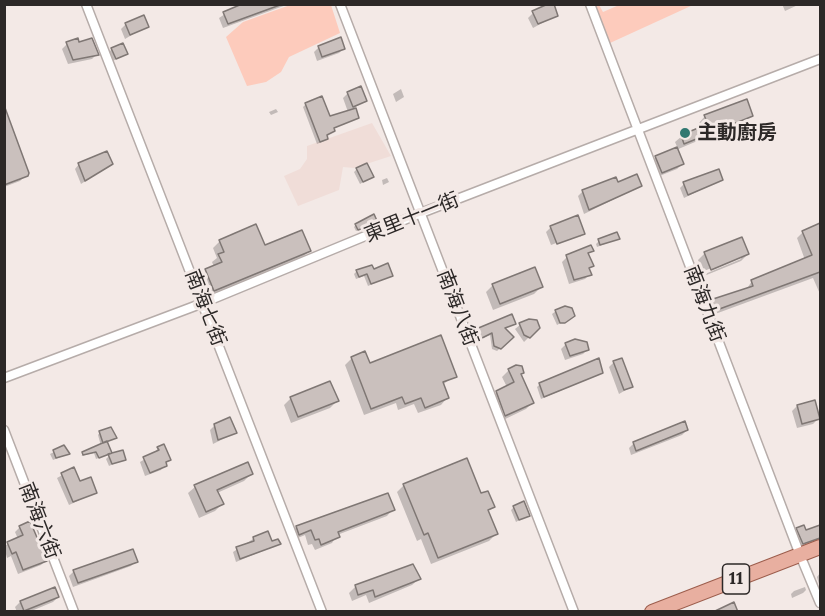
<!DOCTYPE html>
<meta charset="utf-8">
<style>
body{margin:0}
#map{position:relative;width:825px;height:616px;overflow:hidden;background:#f3e9e6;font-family:Lora,serif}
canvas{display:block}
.frame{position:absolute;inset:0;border:6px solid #2c2827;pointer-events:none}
</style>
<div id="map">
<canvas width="825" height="616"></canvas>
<div class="frame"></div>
</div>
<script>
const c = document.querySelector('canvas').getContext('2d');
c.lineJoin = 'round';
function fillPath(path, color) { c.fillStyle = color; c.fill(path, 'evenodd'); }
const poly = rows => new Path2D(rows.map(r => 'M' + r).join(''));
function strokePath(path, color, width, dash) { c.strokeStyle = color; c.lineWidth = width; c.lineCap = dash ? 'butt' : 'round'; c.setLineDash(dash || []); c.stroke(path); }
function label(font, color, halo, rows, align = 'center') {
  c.font = font + ' Lora,"Noto Sans TC",serif'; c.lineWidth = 6; c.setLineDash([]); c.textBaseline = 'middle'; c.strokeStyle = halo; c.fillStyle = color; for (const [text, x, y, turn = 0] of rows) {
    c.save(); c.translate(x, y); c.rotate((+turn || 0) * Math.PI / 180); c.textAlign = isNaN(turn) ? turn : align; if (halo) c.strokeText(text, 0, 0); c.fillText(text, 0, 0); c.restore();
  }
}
fillPath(poly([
 [372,123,391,156,354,168,343,167,339,190,298,206,284,176,300,169,307,159,307,146]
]), '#f0ddd8');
fillPath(poly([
 [290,5,331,5,340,33,289,57,281,72,266,82,247,86,226,37,243,22],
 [591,5,599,5,603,12,619,5,693,5,610,43]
]), '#fdcbbc');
fillPath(poly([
 [240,4,289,4,223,28,219,18],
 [782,4,800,4,785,11],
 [533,13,557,15,533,28,528,18],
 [126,24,147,26,125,39,121,29],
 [67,44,78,44,97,54,92,59,68,64,62,49],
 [319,47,344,48,339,53,317,61,314,52],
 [112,49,126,53,113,61,109,52],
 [401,89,404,97,396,102,393,94],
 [348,93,365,101,354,108,357,117,333,129,324,141,317,144,303,107,306,104,330,118,348,112,343,98],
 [4,108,26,175,20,181,4,187],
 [276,109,278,112,271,115,269,112],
 [751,115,745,121,676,150,682,164,677,169,657,177,651,162,656,157,678,149,675,142,682,136,701,129,699,123,705,116],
 [79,164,111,164,81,184,75,169],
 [357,169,372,177,360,184,354,172],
 [387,178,389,182,383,185,382,180],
 [721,180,684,198,680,188,684,184],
 [617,184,641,186,584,214,578,196,583,191],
 [376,223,356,231,354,227,356,225],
 [820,225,820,294,813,278,707,317,704,308,711,301,746,290,752,281,805,260,797,238,803,232],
 [551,227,584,233,580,237,580,234,551,245,546,232],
 [618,239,597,247,596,244,599,241],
 [220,241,265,246,309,251,302,258,207,297,199,277,214,267,212,262,217,258,213,248],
 [592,250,587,255,592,266,588,270,590,274,585,279,569,284,562,262,567,257],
 [705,253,748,254,741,261,704,276,698,260],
 [741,256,741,259,705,274,704,271],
 [372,267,373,271,391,276,368,286,364,276,356,279,354,274,356,272],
 [493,285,541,287,534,294,493,310,486,292],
 [556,311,570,318,557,325,552,314],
 [511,316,514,324,504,329,512,337,497,351,492,349,490,335,477,341,473,333,476,330],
 [520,325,538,328,524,342,515,329],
 [566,344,588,349,583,354,565,360,561,349],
 [352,358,369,365,455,376,442,385,447,398,441,405,418,413,414,404,398,410,396,403,364,415,345,365],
 [614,362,631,387,619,394,609,367],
 [509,370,520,375,532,403,526,409,499,422,490,398,507,387,502,377],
 [602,373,541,399,537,387,540,384],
 [291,398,337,401,330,408,291,423,284,405],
 [797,406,818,419,813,424,797,428,792,411],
 [215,425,235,433,213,444,210,430],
 [687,430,682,435,631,455,629,448,634,443],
 [100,432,115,438,106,442,108,454,96,459,94,453,81,456,101,446,98,435],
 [64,447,68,454,53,460,50,454],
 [158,448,169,459,161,470,145,476,140,462,154,454],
 [109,456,124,459,109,466,106,459],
 [247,464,251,474,244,481,217,493,222,504,215,511,199,518,188,493,195,487],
 [73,469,79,483,95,493,69,505,57,478],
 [404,485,481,495,493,507,487,512,496,534,489,541,431,564,421,539,417,541,397,492],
 [387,495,393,509,387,516,337,535,332,543,315,550,312,544,308,545,305,535,293,540,290,534,296,527],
 [514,507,528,515,516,522,511,510],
 [820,525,820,540,799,547,793,533,797,529,805,532],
 [20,527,46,560,41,565,18,574,11,556,7,558,4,546,18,539,15,532],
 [253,539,279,544,236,562,233,552],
 [136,561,131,566,73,587,69,576,74,571],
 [413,566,419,579,412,585,369,603,366,595,352,601,349,593,355,587],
 [820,573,820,588,817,577],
 [805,587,806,590,803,593,792,598,791,594,794,591],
 [54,589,58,597,53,602,29,612,17,612,15,607,20,602]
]), '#0003');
const building = poly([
 [242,4,279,4,280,5,228,24,223,12,242,4],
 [548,4,554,4,558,16,538,24,532,11,548,4],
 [144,15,149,27,130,35,125,23,144,15],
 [341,37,345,49,322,57,318,46,341,37],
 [78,38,79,42,92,38,99,55,73,60,66,42,78,38],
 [123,43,128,54,116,59,111,48,123,43],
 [361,86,367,101,353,107,347,92,361,86],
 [322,96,330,116,356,108,359,118,334,128,335,131,327,135,328,139,320,142,305,103,322,96],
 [747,99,753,116,684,144,681,135,708,124,704,115,747,99],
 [4,105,29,173,28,176,4,185,4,105],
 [677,147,684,164,662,173,655,156,677,147],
 [107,151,113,164,85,181,78,163,107,151],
 [367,163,374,177,363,182,356,168,367,163],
 [719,169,723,180,688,195,683,182,719,169],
 [637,174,642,186,589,210,582,190,616,177,618,182,637,174],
 [374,214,378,223,358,230,355,224,374,214],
 [578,215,585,234,557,244,550,226,578,215],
 [820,223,820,272,714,311,710,300,753,286,751,280,812,255,802,231,820,223],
 [256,224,265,245,302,230,311,251,214,291,205,269,222,262,218,254,224,252,219,240,256,224],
 [617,232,620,239,600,245,598,239,617,232],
 [742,237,749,254,711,270,704,252,742,237],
 [591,245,594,251,588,253,594,266,589,268,592,275,574,280,566,255,591,245],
 [388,263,393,276,371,284,367,274,359,277,356,270,372,265,374,269,388,263],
 [535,267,543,287,500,304,492,284,535,267],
 [565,306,572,308,575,316,565,323,560,323,555,310,565,306],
 [512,314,516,324,505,328,514,337,501,349,494,346,492,333,480,339,476,329,512,314],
 [529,319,537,320,540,328,530,338,524,335,519,323,529,319],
 [441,335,457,377,443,382,449,398,425,408,421,398,405,404,402,397,371,409,351,357,365,351,370,363,441,335],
 [575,339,587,342,589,350,570,356,565,343,575,339],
 [599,358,603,373,544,397,539,383,599,358],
 [622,358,633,387,624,390,613,361,622,358],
 [516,365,522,366,524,373,521,374,534,403,505,416,496,391,514,382,508,369,516,365],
 [330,381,339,401,298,417,290,397,330,381],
 [815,400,820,419,802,424,797,405,815,400],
 [230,417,237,433,218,440,214,424,230,417],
 [685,421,688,430,636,451,633,442,685,421],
 [111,427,117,438,103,443,99,431,111,427],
 [107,441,112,453,99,458,96,452,83,455,82,452,107,441],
 [164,444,171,460,166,462,167,466,150,473,143,457,159,450,157,447,164,444],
 [64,445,70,454,56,458,53,450,64,445],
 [123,450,126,460,112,464,108,454,123,450],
 [467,458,481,493,488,491,495,507,488,510,498,534,438,558,428,533,424,535,403,484,467,458],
 [248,462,253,474,217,490,224,504,206,512,194,485,248,462],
 [74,467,80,481,91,477,97,493,73,502,61,473,74,467],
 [388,493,395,510,338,532,340,537,321,545,319,539,315,540,311,530,299,535,296,526,388,493],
 [524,501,530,516,519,520,513,506,524,501],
 [30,521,47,561,23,570,16,552,12,554,7,542,23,535,19,526,30,521],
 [804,525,806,530,820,525,820,538,803,544,796,528,804,525],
 [268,531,272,541,278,539,281,544,240,559,236,547,254,541,253,537,268,531],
 [133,549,138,562,78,583,73,570,133,549],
 [413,564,421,579,375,597,373,590,358,595,355,585,413,564],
 [55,587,59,597,24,611,20,601,55,587],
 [734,602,738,612,713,612,734,602]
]);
fillPath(building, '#cac0bd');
strokePath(building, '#7f7774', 1.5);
const minor = poly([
 [86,4,322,612],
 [340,4,574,612],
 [590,4,800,555,820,603],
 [4,378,203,303,421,213,820,59],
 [4,430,74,612]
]);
const primary = poly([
 [652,612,820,547]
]);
strokePath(minor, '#b6aca9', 11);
strokePath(primary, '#9c5d4c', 16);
strokePath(minor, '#fff', 8);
strokePath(primary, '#e8afa0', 14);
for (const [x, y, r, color] of [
 [685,133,6,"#317871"]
]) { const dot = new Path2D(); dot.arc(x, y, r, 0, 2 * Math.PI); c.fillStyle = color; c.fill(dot); strokePath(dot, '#f3e9e6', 2); }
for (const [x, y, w] of [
 [736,579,27]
]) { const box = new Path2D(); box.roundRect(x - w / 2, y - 15, w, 30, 4.5); c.fillStyle = '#f3e9e6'; c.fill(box); strokePath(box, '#2c2827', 1.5); }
label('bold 18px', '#2c2827', null, [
 ["11",736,579]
]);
label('bold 20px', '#2c2827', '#f3e9e6', [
 ["主動廚房",697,133]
], 'left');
label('20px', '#2c2827', '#f3e9e6', [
 ["東里十一街",412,218,-22],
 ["南海九街",704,304,69],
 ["南海七街",205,308,69],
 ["南海八街",457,308,69],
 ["南海六街",39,521,69]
]);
</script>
